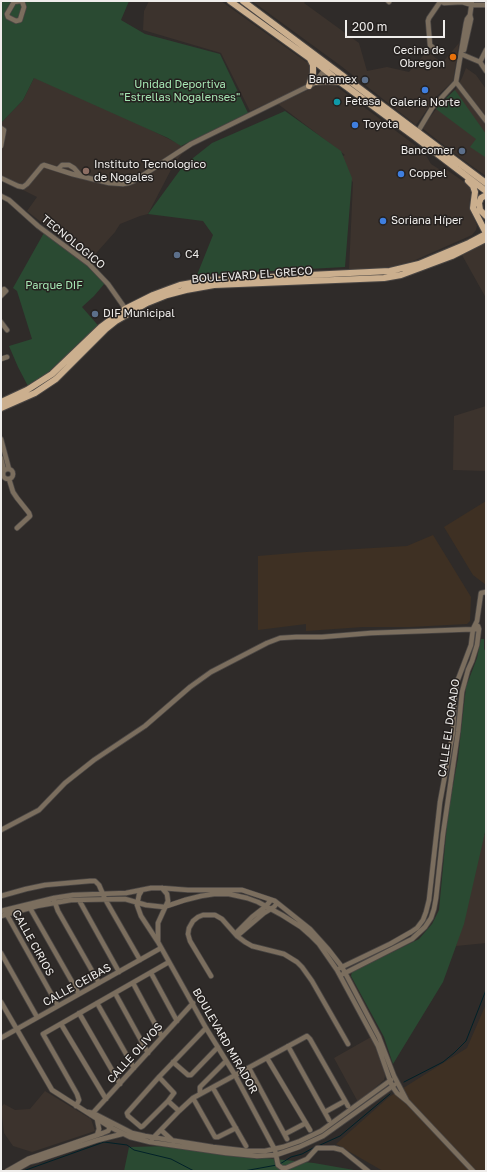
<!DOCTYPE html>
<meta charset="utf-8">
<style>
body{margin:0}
#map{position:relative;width:487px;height:1172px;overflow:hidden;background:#2f2b29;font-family:"Golos Text",sans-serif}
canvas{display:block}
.frame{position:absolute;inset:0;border:2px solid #efedeb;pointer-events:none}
.scale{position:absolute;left:345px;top:20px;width:100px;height:18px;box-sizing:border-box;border:2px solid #efedeb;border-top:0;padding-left:5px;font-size:12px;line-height:14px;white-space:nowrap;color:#efedeb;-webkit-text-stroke:3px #25211f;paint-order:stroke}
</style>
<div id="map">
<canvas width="487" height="1172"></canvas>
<div class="frame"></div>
<div class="scale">200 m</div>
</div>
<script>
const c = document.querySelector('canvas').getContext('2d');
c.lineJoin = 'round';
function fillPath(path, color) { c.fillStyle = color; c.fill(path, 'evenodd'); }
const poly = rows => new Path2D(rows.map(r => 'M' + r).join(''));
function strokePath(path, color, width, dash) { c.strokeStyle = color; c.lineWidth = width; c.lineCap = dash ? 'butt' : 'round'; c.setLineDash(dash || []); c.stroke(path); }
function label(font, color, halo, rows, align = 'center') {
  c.font = font + ' "Golos Text",sans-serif'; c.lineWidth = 3; c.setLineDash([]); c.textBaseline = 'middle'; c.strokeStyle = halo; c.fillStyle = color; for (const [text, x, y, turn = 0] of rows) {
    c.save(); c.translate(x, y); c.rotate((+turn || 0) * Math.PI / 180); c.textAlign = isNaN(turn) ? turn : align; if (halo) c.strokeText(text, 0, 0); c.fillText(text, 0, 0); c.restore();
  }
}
fillPath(poly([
 [149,1,221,1,309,64,311,71,306,86,250,111,221,53,143,30,144,11],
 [252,1,306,1,304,3,359,43,367,71,387,67,409,72,427,51,442,63,459,43,453,81,436,97,416,125,341,66],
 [466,68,476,75,486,89,486,176,455,154,422,128,440,104,455,90,462,78],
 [41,75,189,149,182,154,175,162,148,214,140,216,120,224,115,232,90,260,61,238,27,211,37,197,1,179,1,121,2,122,23,100,34,78],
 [329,82,336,86,424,152,431,164,442,171,447,170,470,186,471,191,469,205,477,226,476,230,472,235,413,261,390,267,349,270,353,182,331,162,345,155,278,104,323,83],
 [486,243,486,298,462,255],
 [486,406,486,471,453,470,454,416],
 [484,835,486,835,486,943,456,946],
 [371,1037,377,1048,384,1067,385,1076,384,1080,358,1102,334,1058],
 [45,1091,91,1119,95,1131,32,1152,13,1146,4,1133,1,1107,4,1104,15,1110,30,1109]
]), '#3c332d');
fillPath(poly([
 [486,501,486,585,473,575,444,527],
 [433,535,471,597,470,621,467,624,410,627,363,627,306,631,306,624,258,630,258,556,306,552,407,546],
 [486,1004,486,1171,383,1171,336,1144,389,1097,467,1048]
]), '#3e3023');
fillPath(poly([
 [1,1,129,1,121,20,145,34,220,54,248,113,181,146,168,138,34,78,23,100,2,122,1,121],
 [455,90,486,134,486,156,485,157,470,147,476,139,436,109,445,99],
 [285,111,341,151,352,178,345,267,197,275,213,235,203,221,148,214,183,166,212,143],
 [45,231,101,276,105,283,94,296,82,307,102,330,30,390,18,367,9,346,32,339,17,291,13,288],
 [481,639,484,639,484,649,486,652,486,828,464,924,443,982,393,1064,384,1037,351,976,352,972,419,939,432,924,439,910,448,814,458,758,466,687,477,658],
 [169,1146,226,1154,314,1163,354,1170,353,1171,124,1171,129,1147]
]), '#2a4a32');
strokePath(poly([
 [404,1082,443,1062,454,1053,466,1041,486,990],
 [318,1146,340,1136,390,1094],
 [280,1164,291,1157,302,1154,315,1147],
 [23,1171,104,1142,127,1145,134,1150,171,1159,194,1171],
 [244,1171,277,1165]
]), '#012128', 1);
const minor = poly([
 [20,1,14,2,7,14,8,17,16,21,20,20,24,7,22,1],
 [388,1,389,2],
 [439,1,444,3,462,2,472,5,486,5],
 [464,50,471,19,470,15,472,1],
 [438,52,430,45,428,21,429,18,440,2],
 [461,54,480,62,486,71],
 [480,62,486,50],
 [316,81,323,72,326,71],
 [456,82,486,121],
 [1,128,4,130,1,146],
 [417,133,432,108,456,82,466,23,467,19,470,15],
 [58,169,62,165,69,165,74,168,81,176],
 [1,178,18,186,23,187,27,184,42,166,44,165,72,174,109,183,123,184,129,183,134,181,191,144,317,82,324,76,326,71],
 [1,196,9,200,38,226,89,264,108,284,127,311],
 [1,291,4,289,6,291,1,296],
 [1,322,7,330],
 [1,359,7,357],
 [1,439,9,469],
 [1,458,4,470],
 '3 474a5 5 0 1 1 10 0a5 5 0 1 1-10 0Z',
 [9,479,13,492,17,498,29,513,30,516,17,528],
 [1,830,39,810,65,783,94,760,145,726,190,687,211,672,267,643,280,638,296,637,322,637,371,633,479,629],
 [142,890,139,895,137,905,141,916,158,942,206,1028,235,1075,275,1150,278,1165,282,1168,286,1168,307,1159,317,1148,334,1148,342,1150,368,1171],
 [1,896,26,889,45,885,90,881,95,881,99,885,105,899,140,960],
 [54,900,58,911,99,983],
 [79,900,119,972],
 [30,908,79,994],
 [1,911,54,898,73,895,126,893,151,888,162,888,188,890,242,890,275,901,310,929,328,949,342,967,379,1037,394,1076,407,1101],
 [6,913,58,1006],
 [1,916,37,906,71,900,125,899,146,905,164,907,185,900,201,896,214,894,229,894,247,898,258,902,282,915,301,927,310,935,319,944,337,970,378,1046,392,1086,397,1093,408,1102,473,1171],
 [236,933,252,917,266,906,271,900],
 [237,936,264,913,274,907,277,903],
 [158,942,158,923,168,901,167,894,162,888],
 [1,953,37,1017],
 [340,968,390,944,411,932,417,928,423,920,426,912,429,900,440,802,453,732,455,693,457,682,471,645,473,629,477,621,481,593,486,592],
 [151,973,177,1021],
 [343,974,412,939,425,927,431,918,434,909,436,898,443,834,458,732,462,692,468,670,472,661,477,645,479,629,478,626],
 [211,976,190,941,188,934,189,928,193,921,198,917,203,915,215,915,222,919,237,936,245,942,252,946,284,954,297,962,302,967,312,981,348,1044],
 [133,983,162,1037],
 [115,993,148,1053],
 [1,1002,52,1090,110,1127,130,1137,150,1142,226,1153,257,1156,276,1155,299,1147,323,1136,394,1085],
 [97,1003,134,1068],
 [79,1013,120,1084],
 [61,1024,106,1099],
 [1,1038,161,948],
 [288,1046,329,1120],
 [267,1058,310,1130],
 [173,1062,188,1075,191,1075,218,1047],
 [249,1068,287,1139],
 [159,1077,174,1093,168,1101,143,1126,141,1127,128,1116,127,1113,159,1077,206,1028],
 [213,1088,246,1146],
 [200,1094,200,1087,226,1061],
 [193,1098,215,1137,218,1137,236,1128],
 [168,1101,179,1111],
 [76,1106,79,1100,77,1094,43,1034,169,962],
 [88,1112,93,1113,132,1133,145,1136,213,1147,248,1151,265,1151,283,1147,300,1141,321,1131,391,1080],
 [325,1112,345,1101],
 [91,1115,193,1003],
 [161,1130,173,1141],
 [285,1134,306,1123],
 [97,1135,99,1129,97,1119],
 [152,1139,179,1111,193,1098,307,1036,310,1039,348,1106],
 [7,1171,28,1159,103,1133,108,1131,111,1126],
 [14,1171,30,1162,38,1160,98,1140,122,1134]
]);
const major = poly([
 [230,1,319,65,340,82,415,137,486,191],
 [243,1,486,183],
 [317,82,327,81,339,82],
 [309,86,313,73,313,65,310,59],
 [468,181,473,186,475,192,473,208,486,233],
 [486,195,481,198,479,203,480,210,486,216],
 [1,402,27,390,52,374,101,327,125,309,153,295,169,289,180,285,209,280,390,271,419,264,469,243,486,234],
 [1,408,35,393,56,379,106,329,116,321,147,303,167,295,186,290,214,285,384,278,401,275,452,256,486,239]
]);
strokePath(minor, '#4a4644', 6);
strokePath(major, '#4a4644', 8);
strokePath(minor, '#7b6e5e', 4.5);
strokePath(major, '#cbaf8e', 6);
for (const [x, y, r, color] of [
 [453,57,4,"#e8710a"],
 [365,80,4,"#5c6f8a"],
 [425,90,4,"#3f7fe0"],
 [337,102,4,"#0f9aa8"],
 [355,125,4,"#3f7fe0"],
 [462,151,4,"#5c6f8a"],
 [86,171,4,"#8d6e63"],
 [401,174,4,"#3f7fe0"],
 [383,221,4,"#3f7fe0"],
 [177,255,4,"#5c6f8a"],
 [95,314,4,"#5c6f8a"]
]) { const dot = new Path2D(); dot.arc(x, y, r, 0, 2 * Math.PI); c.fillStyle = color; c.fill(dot); strokePath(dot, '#25211f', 1.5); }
label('11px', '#efedeb', '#25211f', [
 ["Cecina de",445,51,"right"],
 ["Obregon",445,64,"right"],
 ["Banamex",357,80,"right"],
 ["Fetasa",345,102],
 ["Galeria Norte",425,103,"center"],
 ["Toyota",363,125],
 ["Bancomer",454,151,"right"],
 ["Instituto Tecnologico",94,165],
 ["de Nogales",94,178],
 ["Coppel",409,174],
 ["Soriana Híper",391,221],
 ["C4",185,255],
 ["DIF Municipal",103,314]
], 'left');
label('11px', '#a5e6b3', '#25211f', [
 ["Unidad Deportiva",180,85],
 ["\"Estrellas Nogalenses\"",180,98],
 ["Parque DIF",54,286]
]);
label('11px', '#efedeb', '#25211f', [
 ["TECNOLOGICO",73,242,39],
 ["BOULEVARD EL GRECO",252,275,-4],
 ["CALLE EL DORADO",449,728,-82],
 ["CALLE CIRIOS",33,943,61],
 ["CALLE CEIBAS",77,985,-29],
 ["BOULEVARD MIRADOR",225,1041,60],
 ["CALLE OLIVOS",135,1053,-48]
]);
</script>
